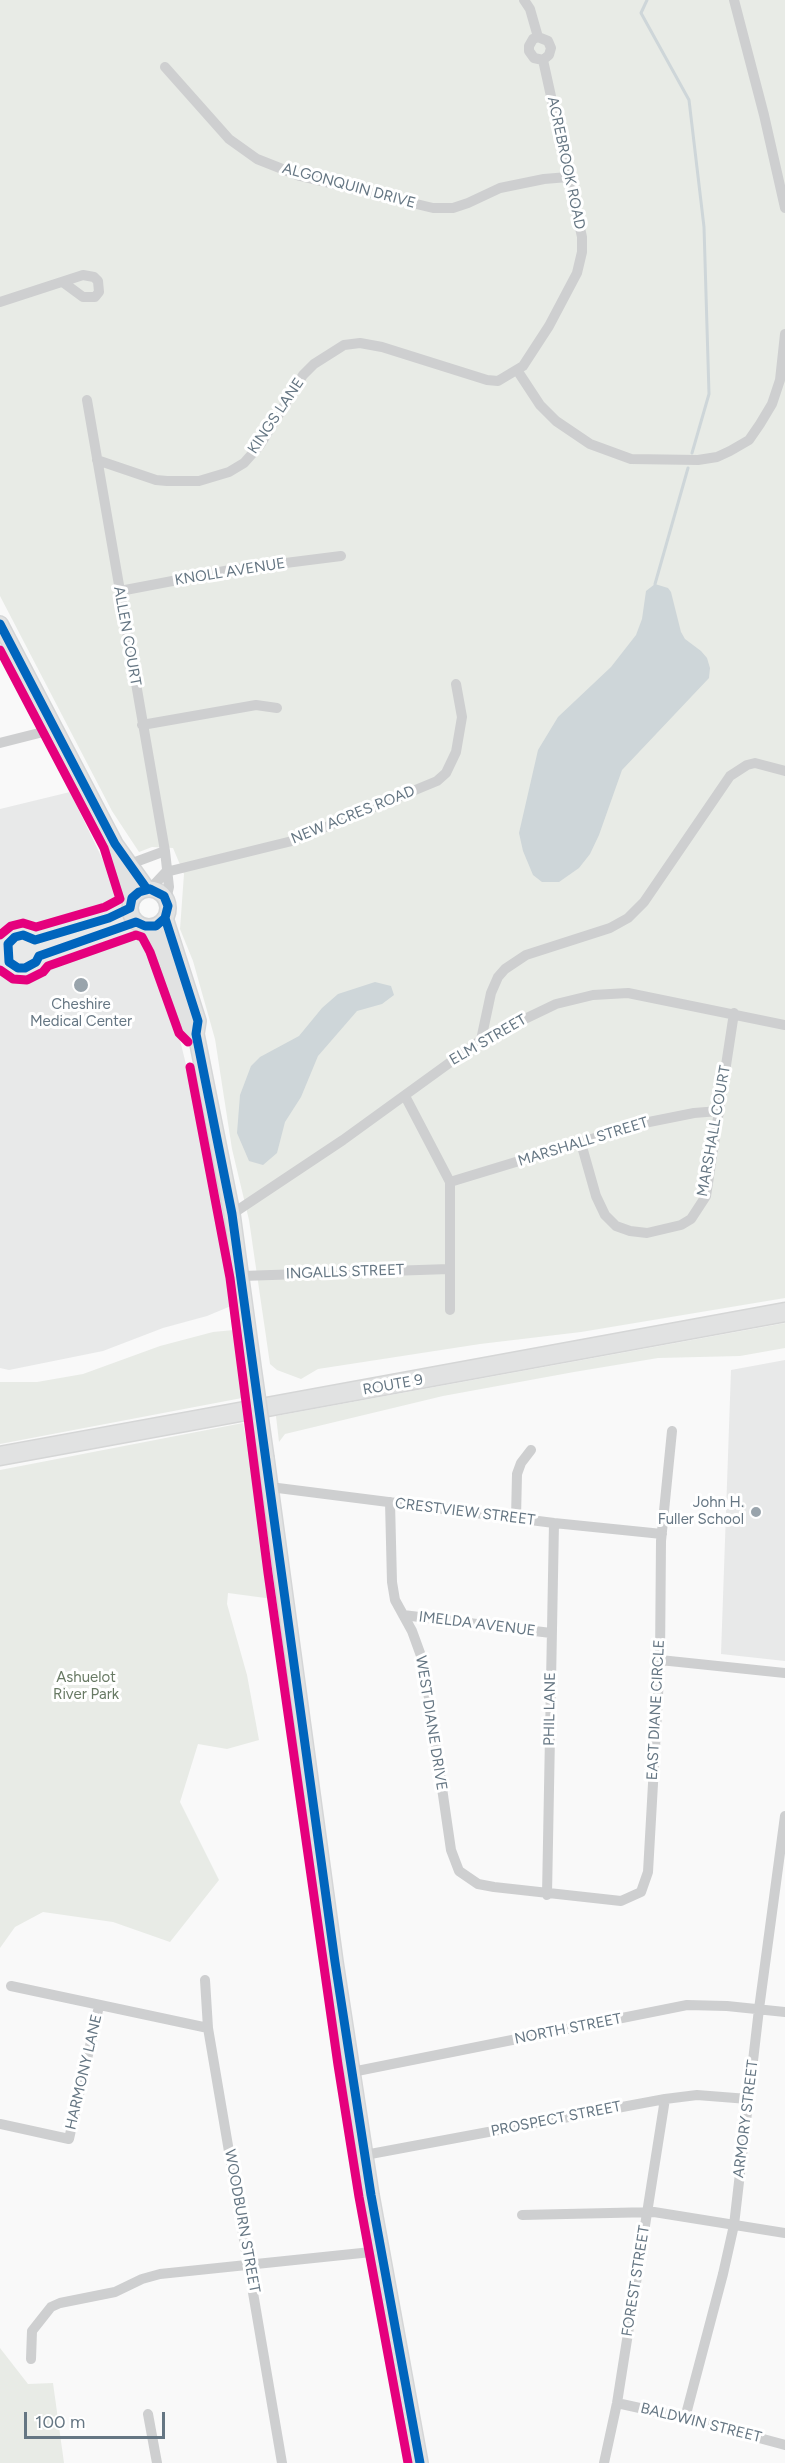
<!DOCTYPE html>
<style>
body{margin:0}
#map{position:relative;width:785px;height:2463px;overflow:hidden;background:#f9f9f9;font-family:Figtree,sans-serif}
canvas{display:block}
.scale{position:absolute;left:24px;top:2412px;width:141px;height:27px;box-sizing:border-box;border:3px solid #657683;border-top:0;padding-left:8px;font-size:18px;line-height:21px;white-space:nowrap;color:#657683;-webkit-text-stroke:4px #fff;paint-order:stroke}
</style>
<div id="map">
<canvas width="785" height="2463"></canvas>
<div class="scale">100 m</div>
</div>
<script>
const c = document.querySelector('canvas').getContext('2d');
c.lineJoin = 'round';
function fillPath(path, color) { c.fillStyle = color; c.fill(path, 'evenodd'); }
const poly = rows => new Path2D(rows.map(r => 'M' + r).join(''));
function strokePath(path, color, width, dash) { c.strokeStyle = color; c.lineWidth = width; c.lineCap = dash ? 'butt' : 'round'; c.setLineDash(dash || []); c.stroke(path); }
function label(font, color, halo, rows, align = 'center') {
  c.font = font + ' Figtree,sans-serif'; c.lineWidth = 6; c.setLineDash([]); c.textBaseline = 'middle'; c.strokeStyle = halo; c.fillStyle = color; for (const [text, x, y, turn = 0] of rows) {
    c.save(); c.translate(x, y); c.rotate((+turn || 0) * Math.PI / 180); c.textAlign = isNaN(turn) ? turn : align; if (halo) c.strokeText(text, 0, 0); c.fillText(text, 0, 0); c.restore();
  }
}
fillPath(poly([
 [70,792,117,889,125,920,135,935,145,943,177,1028,196,1105,202,1114,213,1158,226,1229,233,1300,231,1306,207,1316,163,1328,103,1351,9,1370,0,1368,0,809],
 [785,1360,785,1661,721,1654,731,1370]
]), '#e8e9e9');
fillPath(poly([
 [0,0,785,0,785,1298,581,1332,480,1344,318,1369,301,1379,277,1370,270,1364,249,1220,232,1149,215,1039,193,961,180,929,184,874,173,848,152,847,139,852,112,811,0,596],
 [785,1323,785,1348,740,1356,658,1358,574,1372,443,1396,285,1434,279,1442,276,1416],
 [234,1330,242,1398,0,1444,0,1382,37,1382,83,1374,160,1346,213,1332],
 [243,1423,264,1535,273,1599,228,1593,227,1604,247,1675,259,1740,227,1749,198,1744,180,1802,219,1880,170,1942,113,1922,43,1912,15,1927,0,1948,0,1470],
 [0,2348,28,2384,53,2383,64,2463,0,2463]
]), '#e8ebe6');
fillPath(poly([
 [655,584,668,588,671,592,681,632,685,639,701,651,707,658,710,668,709,678,622,770,599,835,590,854,579,868,559,882,542,882,533,875,523,851,519,833,538,750,558,717,611,667,636,635,642,619,646,591],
 [375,982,391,986,394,995,382,1004,357,1011,318,1056,301,1097,285,1122,277,1153,263,1165,249,1161,237,1133,240,1095,251,1066,260,1057,299,1036,322,1008,338,994]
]), '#ced6d9');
strokePath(poly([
 [647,0,641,13,689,100,704,227,709,394,692,453],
 [655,584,688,468]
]), '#ced6d9', 3);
const secondary = poly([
 [0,624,115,844,147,889],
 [117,853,132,898],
 '130 908a19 19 0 1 1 38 0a19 19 0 1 1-38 0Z',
 [165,918,198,1021,196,1034,232,1214,253,1367],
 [150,927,161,947,190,1028,196,1034],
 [266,1458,335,1962,371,2195,420,2463]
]);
const trunk = poly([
 [0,1456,785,1312]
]);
strokePath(secondary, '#d5d6d7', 18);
strokePath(trunk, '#d5d6d6', 21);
strokePath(poly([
 [524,0,530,9,538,37],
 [734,0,764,115,785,208],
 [538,37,548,41,551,48,549,55,543,60],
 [165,67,229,139,257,159,300,176,433,208,453,208,468,203,500,188,544,179,568,177],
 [0,302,83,275,94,277,98,281,99,292,95,297,83,297,64,283],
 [517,370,540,405,556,421,590,444,631,459,698,460,717,457,730,451,749,440,760,424,772,404,780,380,785,334],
 [87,400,165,851,169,887,166,900],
 [97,460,156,480,167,481,199,481,229,472,244,463,260,445,303,375,314,364,344,345,360,343,382,347,487,380,498,381,523,366,549,326,577,273,582,252,582,237,543,60,534,58,529,51,529,46,533,39,538,37],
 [120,591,230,570,341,556],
 [142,725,256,705,277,708],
 [0,743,55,729],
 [130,864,165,851],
 [150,889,166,872,292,841,437,781,446,773,456,752,462,717,456,684],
 [481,1040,491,993,498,977,505,969,526,955,610,928,628,918,644,902,730,776,747,765,755,763,785,771],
 [405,1096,450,1182,450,1310],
 [581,1143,596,1196,605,1215,616,1226,630,1231,647,1233,681,1225,691,1219,706,1196,734,1013],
 [450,1182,644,1123,694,1113,719,1111],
 [232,1214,343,1140,481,1040,556,1004,593,995,628,993,785,1025],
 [242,1276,449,1269],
 [270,1487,554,1523,662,1534],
 [390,1502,392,1582,395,1600,412,1631,424,1664,451,1850,459,1871,478,1884,494,1887,621,1901,641,1892,648,1872,660,1660,661,1541,672,1431],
 [516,1518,517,1474,521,1463,531,1450],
 [403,1615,551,1633],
 [660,1660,785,1673],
 [547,1895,554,1523],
 [205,1980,208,2028,282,2463],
 [11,1986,208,2028],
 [352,2072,687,2005,727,2006,785,2012],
 [0,2124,69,2139,99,2006],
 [365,2155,665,2099,697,2095,748,2099],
 [522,2215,654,2212,785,2233],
 [31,2359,32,2331,51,2307,60,2303,115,2292,142,2279,160,2274,381,2251],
 [617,2403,685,2418,785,2445],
 [148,2414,157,2463],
 [685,2418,723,2274,734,2225,759,2009,785,1816],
 [604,2463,617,2403,665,2099]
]), '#cecfd0', 10);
strokePath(secondary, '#e1e2e2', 15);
strokePath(trunk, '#e1e2e2', 18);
const secondaryBridge = poly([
 [253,1367,266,1458]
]);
strokePath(secondaryBridge, '#d5d6d7', 18, []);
strokePath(secondaryBridge, '#e1e2e2', 15);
strokePath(poly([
 [0,624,115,844,147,889],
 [150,889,164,896,168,906,165,918,156,926,145,926,136,922,39,956,36,962,25,968,18,968,9,962,8,944,15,937,23,935,35,940,109,918,130,908,132,898,139,892,150,889],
 [165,918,198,1021,196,1034,232,1214,335,1962,371,2195,420,2463]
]), '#0065bd', 9);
strokePath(poly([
 [0,650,104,848,120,899,105,907,36,927,23,923,11,926,0,935],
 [0,970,13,979,27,980,43,972,48,966,136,935,142,937,150,952,179,1033,188,1042],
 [190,1067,230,1278,268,1573,338,2065,359,2197,408,2463]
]), '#e5007d', 9);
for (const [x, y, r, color] of [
 [81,985,8,"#99a4ac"],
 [756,1512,6,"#99a4ac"]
]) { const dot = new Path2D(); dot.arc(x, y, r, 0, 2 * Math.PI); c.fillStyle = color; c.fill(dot); strokePath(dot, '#fff', 2); }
label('15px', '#657683', '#fff', [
 ["ACREBROOK ROAD",566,163,78],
 ["ALGONQUIN DRIVE",349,186,15],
 ["KINGS LANE",276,416,-56],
 ["KNOLL AVENUE",230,572,-9],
 ["ALLEN COURT",127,636,80],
 ["NEW ACRES ROAD",353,815,-22],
 ["ELM STREET",488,1040,-30],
 ["MARSHALL COURT",714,1131,-80],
 ["MARSHALL STREET",583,1142,-17],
 ["INGALLS STREET",345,1272,-2],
 ["ROUTE 9",393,1385,-10],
 ["CRESTVIEW STREET",465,1512,7],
 ["IMELDA AVENUE",477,1624,7],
 ["PHIL LANE",550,1709,-89],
 ["EAST DIANE CIRCLE",656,1710,-87],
 ["WEST DIANE DRIVE",431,1723,81],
 ["NORTH STREET",568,2029,-11],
 ["HARMONY LANE",84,2072,-77],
 ["PROSPECT STREET",556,2119,-11],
 ["ARMORY STREET",746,2119,-83],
 ["WOODBURN STREET",242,2221,80],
 ["FOREST STREET",636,2281,-81],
 ["BALDWIN STREET",701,2423,14]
]);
label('15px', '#657683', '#fff', [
 ["Cheshire",81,1005],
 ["Medical Center",81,1022],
 ["John H.",744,1503,"right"],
 ["Fuller School",744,1520,"right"]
]);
label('15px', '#687a64', '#fff', [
 ["Ashuelot",86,1678],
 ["River Park",86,1695]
]);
</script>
